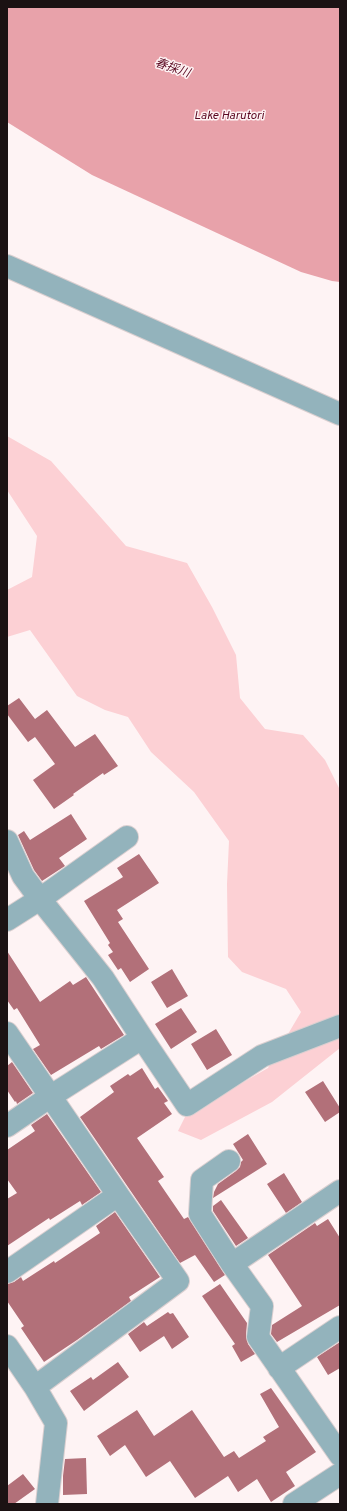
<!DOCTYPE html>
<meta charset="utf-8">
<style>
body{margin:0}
#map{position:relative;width:347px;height:1511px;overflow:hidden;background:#fef3f4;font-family:Overpass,sans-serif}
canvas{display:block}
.frame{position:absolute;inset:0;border:8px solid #1b1213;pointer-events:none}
</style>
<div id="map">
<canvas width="347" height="1511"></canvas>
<div class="frame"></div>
</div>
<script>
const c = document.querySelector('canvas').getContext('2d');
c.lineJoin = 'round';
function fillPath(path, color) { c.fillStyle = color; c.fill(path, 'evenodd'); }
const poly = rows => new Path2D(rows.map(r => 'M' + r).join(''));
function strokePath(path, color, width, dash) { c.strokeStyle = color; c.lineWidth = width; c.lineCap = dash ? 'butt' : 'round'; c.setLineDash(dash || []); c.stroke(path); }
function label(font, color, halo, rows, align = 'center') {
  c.font = font + ' Overpass,"Noto Sans JP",sans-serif'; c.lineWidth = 3; c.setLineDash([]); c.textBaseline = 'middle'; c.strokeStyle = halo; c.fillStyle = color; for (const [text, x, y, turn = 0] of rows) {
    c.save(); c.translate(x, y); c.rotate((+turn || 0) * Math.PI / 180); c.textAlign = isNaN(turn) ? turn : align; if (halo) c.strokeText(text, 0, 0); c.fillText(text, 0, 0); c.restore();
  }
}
fillPath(poly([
 [7,436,51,461,126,546,187,563,212,607,236,655,240,698,265,729,303,735,325,760,340,790,340,1048,272,1102,201,1140,178,1131,186,1115,268,1068,301,1012,286,989,242,972,228,957,227,884,229,841,194,792,151,752,128,717,105,710,77,696,30,630,7,637,7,590,32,577,37,536,7,490]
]), '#fcd0d4');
fillPath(poly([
 [7,7,340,7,340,282,332,281,301,272,92,175,7,122]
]), '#e8a2aa');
fillPath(poly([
 [19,698,35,719,47,710,75,747,95,734,118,766,104,775,103,773,73,794,74,795,54,809,33,780,55,764,35,737,28,742,7,714,7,706],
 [71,814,87,839,59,858,65,866,42,881,34,870,18,835,24,831,30,840],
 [139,854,159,883,117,910,123,919,118,922,149,969,130,982,121,968,118,970,108,955,113,952,108,945,110,943,84,901,123,877,117,868],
 [7,951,40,1002,70,981,73,985,86,977,124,1035,101,1049,99,1046,51,1075,33,1049,40,1045,17,1008,14,1010,7,1000],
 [172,969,188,996,167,1008,151,982],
 [181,1008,197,1032,171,1049,155,1024],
 [216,1029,232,1055,207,1070,191,1044],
 [12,1062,33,1093,17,1104,16,1101,15,1102,7,1090,7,1066],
 [142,1068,155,1089,158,1087,168,1101,164,1103,172,1114,137,1138,164,1177,158,1181,184,1219,188,1217,225,1275,214,1282,195,1255,180,1263,80,1117,114,1092,110,1086,128,1074,130,1076],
 [323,1081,340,1108,340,1112,325,1122,305,1092],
 [47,1114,101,1192,82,1205,80,1201,50,1220,49,1218,7,1246,7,1199,17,1193,7,1179,7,1150,35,1131,31,1125],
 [248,1134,267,1164,213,1198,214,1192,218,1184,236,1171,240,1167,241,1162,243,1160,233,1144],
 [284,1173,302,1202,286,1213,267,1184],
 [221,1200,248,1238,236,1246,213,1211,213,1206],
 [115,1212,160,1277,129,1297,131,1301,77,1340,44,1362,21,1328,24,1326,7,1301,7,1284,14,1282,21,1277,23,1281,54,1261,55,1263,100,1233,96,1226],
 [328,1219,340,1238,340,1305,277,1342,271,1334,272,1325,302,1306,268,1255,315,1223,317,1226],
 [220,1284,247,1323,246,1335,248,1344,255,1354,241,1362,232,1346,235,1344,202,1296],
 [168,1312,170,1314,173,1313,189,1337,172,1349,164,1336,140,1352,128,1334,144,1322,147,1326],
 [340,1342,340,1368,328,1375,317,1357],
 [118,1362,129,1377,84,1411,70,1391,91,1377,93,1380],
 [271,1388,316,1452,286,1472,295,1486,271,1502,257,1479,238,1492,228,1476,195,1498,170,1461,146,1477,125,1445,110,1456,97,1436,137,1410,154,1436,192,1410,224,1457,234,1451,239,1458,266,1441,263,1437,279,1427,260,1394],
 [86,1458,87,1494,63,1495,63,1476,65,1459],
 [23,1474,35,1489,14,1504,7,1504,7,1486]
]), '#b27079');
const minor = poly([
 [7,266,340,414],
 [7,841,23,876,40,899,103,978,142,1038,187,1105,262,1056,340,1026],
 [7,920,40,899,127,837],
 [7,1033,118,1195,7,1272],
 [7,1126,51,1096,142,1038],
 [229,1161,202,1180,200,1214,232,1264,262,1306,258,1337,340,1455],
 [232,1264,340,1191],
 [7,1346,35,1387,56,1423,47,1504],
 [279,1368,340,1327],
 [35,1387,178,1281,118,1195],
 [294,1504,340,1474]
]);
strokePath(minor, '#dacfd0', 24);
strokePath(minor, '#93b3bc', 22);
label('italic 12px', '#5a0720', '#fef3f4', [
 ["春採川",172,69,19],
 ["Lake Harutori",229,117]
]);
</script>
